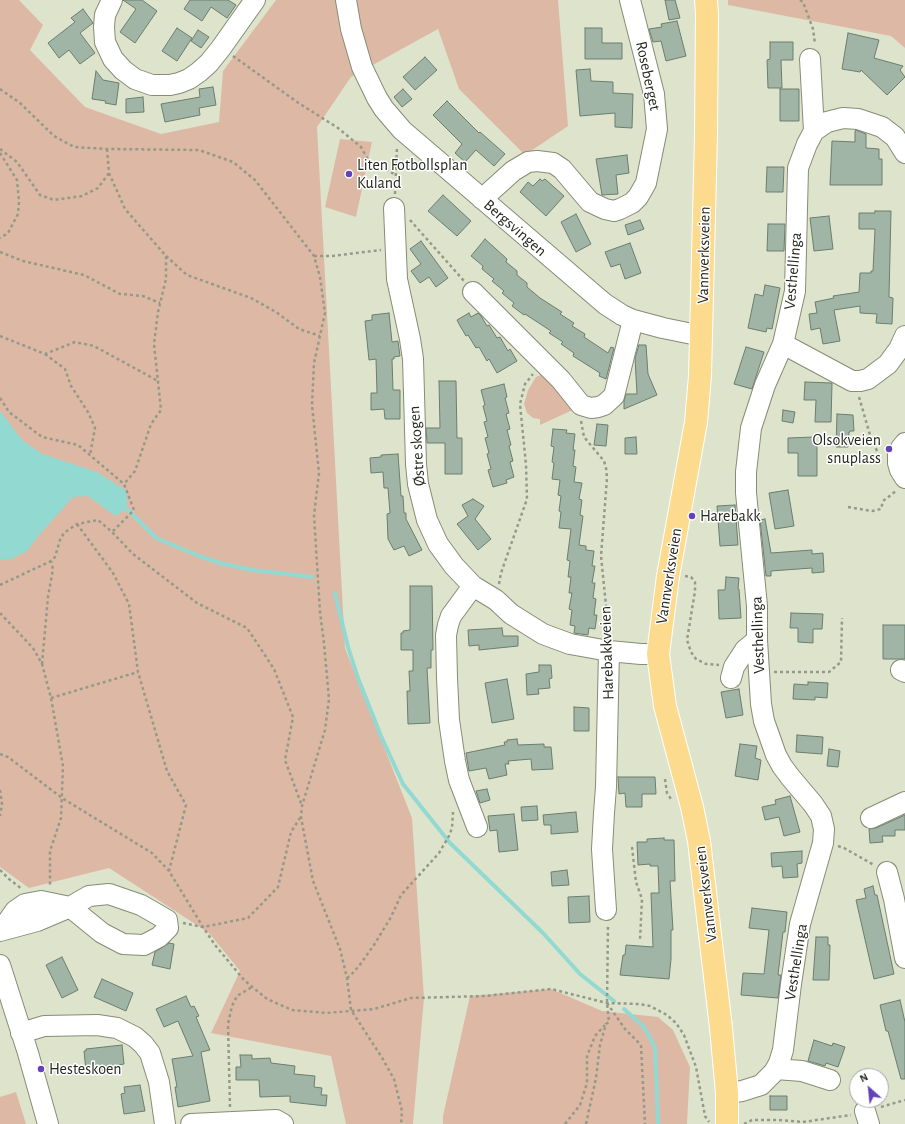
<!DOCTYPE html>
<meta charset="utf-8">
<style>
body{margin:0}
#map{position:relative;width:905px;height:1124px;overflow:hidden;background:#dee4cc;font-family:"Alegreya Sans",sans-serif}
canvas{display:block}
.north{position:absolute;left:849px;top:1068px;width:40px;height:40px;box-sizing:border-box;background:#fff;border:1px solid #a7a9a5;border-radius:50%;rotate:333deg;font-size:11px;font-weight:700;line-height:16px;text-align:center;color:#24271e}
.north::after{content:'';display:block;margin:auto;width:14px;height:18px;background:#6342ba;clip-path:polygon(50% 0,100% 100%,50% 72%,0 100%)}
</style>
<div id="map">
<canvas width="905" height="1124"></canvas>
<div class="north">N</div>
</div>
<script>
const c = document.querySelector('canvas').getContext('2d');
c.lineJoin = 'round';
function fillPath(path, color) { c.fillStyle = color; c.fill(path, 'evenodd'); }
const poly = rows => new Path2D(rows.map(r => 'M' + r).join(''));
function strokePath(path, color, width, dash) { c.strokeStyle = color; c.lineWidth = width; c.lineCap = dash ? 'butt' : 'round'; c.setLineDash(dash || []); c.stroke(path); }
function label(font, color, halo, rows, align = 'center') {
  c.font = font + ' "Alegreya Sans",sans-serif'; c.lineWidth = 3; c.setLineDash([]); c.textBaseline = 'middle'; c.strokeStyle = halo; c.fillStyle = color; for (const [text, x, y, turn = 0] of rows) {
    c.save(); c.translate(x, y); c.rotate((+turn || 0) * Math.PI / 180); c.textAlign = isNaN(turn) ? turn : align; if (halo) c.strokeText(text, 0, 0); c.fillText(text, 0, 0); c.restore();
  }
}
fillPath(poly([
 [0,0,19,0,43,25,30,50,85,107,161,134,219,122,223,71,276,0,558,0,568,126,525,155,459,89,438,29,351,77,317,127,345,648,412,818,424,998,413,1124,346,1124,331,1056,211,1033,240,971,209,933,109,868,29,888,0,867],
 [728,0,905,0,905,48,891,36,728,5],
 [340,139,372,142,356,217,325,207],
 [543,374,575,409,540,425,540,419,533,418,527,413,524,404,528,390,536,377],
 [551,989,602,1011,658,1017,673,1030,690,1067,687,1124,443,1124,443,1116,470,996],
 [16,1092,26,1124,0,1124,0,1097]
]), '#ddb9a5');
fillPath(poly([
 [0,411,22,440,42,454,97,472,127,491,127,509,115,516,88,496,73,497,39,535,27,551,11,559,0,559]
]), '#92d9d2');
strokePath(poly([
 [127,509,156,538,199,556,223,564,252,570,312,577],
 [335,593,348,647,358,678,381,736,403,784,450,843,543,933,580,974,614,1001],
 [624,1009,644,1027,655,1047,658,1124]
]), '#92d9d2', 4);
const building = poly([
 [123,0,142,0,157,11,135,43,120,32,136,9,123,0],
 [190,0,228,0,236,5,227,18,211,7,202,21,184,9,190,0],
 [665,0,675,0,680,18,669,20,665,0],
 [83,9,93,23,80,33,95,53,80,64,69,50,59,58,48,43,75,22,71,18,83,9],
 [677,21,686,56,666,61,661,41,653,42,649,29,662,27,661,24,677,21],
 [177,28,192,38,177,61,162,51,177,28],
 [585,28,602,28,602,43,622,43,622,59,585,59,585,28],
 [198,30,209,37,201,48,191,41,198,30],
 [848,33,879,40,874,58,903,66,900,70,905,77,887,95,861,70,860,72,842,69,848,33],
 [770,42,793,42,793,60,781,60,782,88,768,88,767,60,770,59,770,42],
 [425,57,437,70,415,90,403,77,425,57],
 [590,69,591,81,613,82,613,93,633,94,632,128,615,127,615,113,580,116,576,70,590,69],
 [96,71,103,80,119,83,116,105,105,103,106,101,92,99,96,71],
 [213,87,216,105,199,108,200,115,165,122,161,104,200,97,199,89,213,87],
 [403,89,412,99,402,107,394,97,403,89],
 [780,89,799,89,799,121,780,121,780,89],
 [143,97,144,112,126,113,126,99,143,97],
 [447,101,479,133,480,132,505,154,494,166,476,150,465,162,455,153,462,144,433,115,447,101],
 [856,130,866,134,866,148,879,149,879,159,882,159,882,185,830,185,832,141,855,142,855,131,856,130],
 [627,155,629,173,616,175,618,194,602,195,596,159,627,155],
 [767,167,784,167,783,192,766,192,767,167],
 [540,179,542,181,545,179,564,196,546,216,520,192,528,182,533,186,540,179],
 [443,195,471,221,457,236,428,211,443,195],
 [875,211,891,211,889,297,893,298,892,324,876,323,877,314,860,313,860,306,834,310,840,341,823,344,820,328,811,330,809,314,817,313,815,302,834,298,833,296,859,292,860,273,871,273,871,271,873,271,875,229,859,229,859,213,875,213,875,211],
 [576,214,591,244,576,252,561,222,576,214],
 [829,216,833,249,814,251,810,218,829,216],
 [640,220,644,229,628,235,625,225,640,220],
 [768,224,785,224,784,251,767,251,768,224],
 [485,239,507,259,506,262,517,271,517,275,527,283,527,287,540,298,562,312,560,314,574,323,572,326,585,334,584,337,608,353,611,347,614,348,606,379,599,376,600,373,573,356,574,353,561,344,563,342,549,333,551,331,525,314,524,315,512,306,514,303,502,293,504,291,492,281,494,279,482,269,483,266,471,256,485,239],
 [421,241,448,278,436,287,429,277,420,283,411,271,421,264,410,249,421,241],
 [630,243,641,273,625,279,620,264,611,267,605,252,630,243],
 [765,285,780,288,772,329,767,328,766,332,748,328,755,294,763,296,765,285],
 [389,313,392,342,398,341,400,356,394,357,394,359,392,359,393,390,400,390,400,419,385,419,384,409,371,410,371,393,377,393,376,359,369,360,365,321,372,320,372,315,389,313],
 [469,313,471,317,478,313,481,316,487,326,489,325,497,338,500,337,508,351,510,349,517,361,497,373,489,359,487,361,479,347,476,348,468,335,466,336,459,324,457,320,469,313],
 [639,345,646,345,648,374,657,395,624,409,624,401,626,394,637,394,635,358,639,345],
 [746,347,764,352,752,389,734,384,746,347],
 [439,381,456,381,457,438,462,438,462,474,445,474,445,443,427,443,426,428,440,428,439,381],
 [805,382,832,383,831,422,815,422,816,400,804,400,805,382],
 [504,384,507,397,505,398,509,413,506,414,510,429,507,430,511,445,509,446,513,461,510,462,514,477,506,480,507,483,493,487,488,470,491,469,487,454,489,453,485,438,488,437,484,422,487,421,483,406,485,405,481,390,504,384],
 [783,410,795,412,793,423,782,421,783,410],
 [837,414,853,415,854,431,850,431,850,432,849,432,848,447,836,447,837,414],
 [597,424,608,425,606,446,594,445,597,424],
 [553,429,567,430,566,433,575,434,573,450,575,450,573,466,576,467,574,482,582,483,579,499,582,500,580,515,583,516,579,545,586,546,586,550,594,551,592,566,595,566,592,583,595,583,593,598,596,599,594,615,597,615,595,629,589,628,588,635,574,633,575,626,570,625,572,610,569,609,572,593,569,593,571,577,568,577,570,561,567,560,571,529,559,528,561,512,559,511,561,496,558,495,560,480,552,479,554,463,552,462,554,447,551,446,553,429],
 [636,437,637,454,625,454,625,438,636,437],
 [814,437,814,445,817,445,817,476,798,476,798,453,788,453,788,438,814,437],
 [398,454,401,496,403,496,404,513,406,513,406,519,422,550,409,556,404,546,394,550,388,539,387,514,390,513,388,488,384,488,383,472,371,473,370,458,381,457,381,455,398,454],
 [788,490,794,526,775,529,769,493,788,490],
 [473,499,484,506,475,519,491,539,478,550,457,524,468,516,462,505,473,499],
 [735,505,738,545,720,546,717,506,735,505],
 [765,519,771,553,812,550,812,554,823,553,824,572,812,573,812,568,771,571,771,576,766,576,760,520,765,519],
 [726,577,739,578,738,589,739,589,741,618,719,619,718,590,725,590,726,577],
 [410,586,432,586,433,650,431,650,431,668,427,668,430,723,408,724,407,691,410,691,409,671,413,671,413,650,401,650,401,633,403,633,403,631,410,630,410,586],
 [791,613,823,614,822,629,813,629,813,643,798,642,798,628,790,628,791,613],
 [883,625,905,625,905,659,883,659,883,625],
 [502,628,503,636,518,636,518,646,479,650,479,645,469,646,468,630,502,628],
 [539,665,551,665,552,678,549,679,550,688,538,689,539,694,527,695,526,674,539,672,539,665],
 [507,679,514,719,492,723,485,683,507,679],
 [808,682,828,683,827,698,815,697,815,700,793,699,794,684,808,685,808,682],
 [739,689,743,715,726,718,721,692,739,689],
 [574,707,589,708,589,731,574,731,574,707],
 [797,735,823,737,822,754,796,752,797,735],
 [517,739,518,745,544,744,544,747,551,747,553,769,532,770,531,759,508,761,509,764,505,764,507,775,489,779,486,768,469,771,466,753,505,745,504,742,507,742,507,740,517,739],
 [740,744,757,746,755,758,761,760,758,780,735,776,740,744],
 [829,749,840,751,838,767,827,766,829,749],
 [618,777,655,777,656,794,642,794,642,807,626,807,625,793,619,794,618,777],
 [487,789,490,800,480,803,476,791,487,789],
 [790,796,800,832,784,836,779,817,765,820,762,807,776,804,775,800,790,796],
 [537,806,538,820,522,821,521,807,537,806],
 [576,812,578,832,551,834,551,825,544,825,543,815,576,812],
 [514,814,518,850,499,852,497,830,490,831,488,816,514,814],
 [905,815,905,830,895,830,895,836,882,836,883,842,870,843,869,829,876,828,905,815],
 [664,838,664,840,674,840,675,881,670,881,673,930,671,930,671,959,669,979,620,975,623,955,625,955,626,945,653,947,651,893,659,893,658,866,650,866,650,864,638,865,637,842,647,842,647,839,664,838],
 [802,851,802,863,797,864,798,877,783,878,782,866,772,867,771,853,802,851],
 [567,870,569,885,552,886,551,872,567,870],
 [873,886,875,895,877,895,894,974,874,979,856,900,866,898,864,889,873,886],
 [589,896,590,922,569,923,568,897,589,896],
 [752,908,787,912,785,932,783,932,778,975,781,975,778,998,741,995,743,973,764,974,769,930,749,928,752,908],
 [816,937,828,937,828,945,830,945,829,980,813,980,816,937],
 [169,943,174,944,170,969,152,965,155,952,169,943],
 [62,957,78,990,62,998,46,965,62,957],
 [102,979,133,993,126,1011,94,997,102,979],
 [186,996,191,1007,194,1006,199,1016,196,1017,210,1050,201,1052,210,1101,178,1107,175,1087,177,1087,172,1059,193,1056,178,1021,164,1027,156,1009,186,996],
 [900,1000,905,1022,905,1079,901,1079,888,1031,886,1031,880,1005,900,1000],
 [814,1040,832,1046,833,1043,845,1047,838,1067,826,1063,825,1066,808,1061,814,1040],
 [122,1045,124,1064,111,1066,112,1072,102,1073,86,1071,84,1051,86,1051,86,1049,122,1045],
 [240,1055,252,1055,252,1059,270,1058,271,1063,295,1066,294,1074,315,1076,314,1087,322,1088,321,1095,327,1095,326,1106,290,1102,290,1096,260,1097,259,1080,236,1080,236,1067,241,1067,240,1055],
 [140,1085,145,1111,124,1114,121,1094,125,1093,124,1087,140,1085],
 [770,1096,787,1096,787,1110,770,1110,770,1096]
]);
fillPath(building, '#a0b5a5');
strokePath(building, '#6a7e6f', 1);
const minor = poly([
 [112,0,105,15,104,27,105,42,113,59,123,70,135,79,152,85,170,85,179,83,189,79,199,72,209,63,221,48,255,0],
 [346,0,351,29,362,67,377,98,384,109,402,130,605,304,622,315,633,320,663,328,702,336],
 [810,59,814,131],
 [482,199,513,171,528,162,537,161,553,163,562,169,590,202,605,209,614,211,620,209,632,203,638,197,646,183,657,129,654,94,630,0],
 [394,208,397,279,410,339,413,359,416,464,418,484,427,520,438,544,454,566,473,586,496,600,511,614,543,634,570,644,609,651,641,654,658,654],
 [473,292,561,380,581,405,591,408,598,407,604,405,614,396,633,320],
 [783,344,852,381,860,381,868,379,888,364,899,349,905,336],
 [905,443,901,448,898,455,898,463,900,470,905,478],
 [473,586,451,616,448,625,446,635,447,678,449,720,455,761,459,780,477,827],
 [901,670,905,672],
 [731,678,734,667,745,650,757,640],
 [871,818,905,802],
 [887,872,894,899,905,958],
 [606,910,602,849,604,813,606,787,609,651],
 [0,931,37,921,70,907,89,896,109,894,141,905,167,920,168,928,159,937,144,945,123,944,102,933,70,907,41,901,25,904,15,911,6,924,4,929],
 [0,965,28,1053,48,1124],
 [21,1033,44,1026,97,1025,117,1028,135,1037,143,1044,150,1053,159,1082,165,1124],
 [776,1069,802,1071,830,1080],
 [727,1093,742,1091,761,1085,774,1072,779,1063,783,1050,791,984,800,924,823,843,824,829,821,816,813,804,791,778,782,766,776,755,764,721,761,704,757,640,757,606,746,493,746,472,751,428,765,385,783,344,795,291,798,168,807,144,814,131,827,122,843,118,858,119,882,127,895,137,905,153],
 [865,1111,869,1124],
 [191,1124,276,1120,283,1124]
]);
const major = poly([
 [706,0,707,14,706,135,700,376,696,422,668,576,658,654,665,706,692,807,699,841,721,1028,727,1093,727,1124]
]);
strokePath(minor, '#868c75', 22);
strokePath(major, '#fff', 24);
strokePath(poly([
 [800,0,803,2,813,29,815,44],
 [233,56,297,102,338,128,361,147,368,160,396,175],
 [0,89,20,103,54,136,74,147,107,149,199,150,233,162,255,180,314,256,320,277,325,313,314,363,312,405,319,473,314,515,320,612,324,643,329,699,325,730,302,806,301,817,313,881,340,949,347,978,351,1010,381,1056,394,1079,402,1111,401,1124],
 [0,149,17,162,40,195,54,200,82,196,98,188,109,173],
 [107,149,109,173,125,209,166,256,166,279,158,312,154,344,161,410,151,424,135,471,124,484],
 [0,153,17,180,19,201,18,214,8,233,0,238],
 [395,194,397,147],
 [410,220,464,281],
 [0,252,23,261,84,275,120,294,143,296,160,303],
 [166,256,187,275,251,298,276,312,299,329,320,336],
 [314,256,332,256,381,250],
 [0,336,45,354,75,342,94,346,158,381],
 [45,354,65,369,71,386,88,412,95,428,90,455],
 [859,397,870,435,877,451],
 [0,398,9,412,42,437,78,445,124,484,134,510,112,532],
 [581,421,584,437,604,461,606,468,607,478,601,556,609,635],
 [848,507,872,511,881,509,883,501,896,491],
 [77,524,113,573,129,604,138,672,167,771,186,805,169,871],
 [685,576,691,577,695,582,695,591,687,640,691,652,696,659,706,664,719,665],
 [499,584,501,573,527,499,526,465,520,404,525,384,533,374],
 [0,585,51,561,55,557,60,540,64,533,77,524,98,520,112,532,133,554,197,603,247,628,274,669,293,717,285,760,302,806],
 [0,613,33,648,42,664,51,698,63,766,61,818,50,851,50,886],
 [42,664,48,597,53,569,51,561],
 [774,672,829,672,841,662,842,618],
 [51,698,138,672],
 [0,754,8,757,62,798,152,853,169,871,203,927,215,945,244,980,267,999,292,1010,326,1013,374,1009,411,998,485,996,551,989,607,1003,639,1004,650,1006,667,1015,676,1023,684,1035,696,1067,705,1116,709,1122],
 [665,779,667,793,671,799],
 [0,790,2,804,0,816],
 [838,846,844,848,874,865],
 [632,847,636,882,642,899,640,940],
 [0,870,9,879,22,889],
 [183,923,203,927,248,918,278,887,291,832,300,818],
 [347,978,350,976,359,966,374,945,391,917,401,895,439,853,449,836,452,828,453,812],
 [607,1003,625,1029,638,1042,641,1046,645,1124],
 [230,1107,228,1024,232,1006,237,996,252,987],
 [881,1107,905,1100],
 [565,1124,580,1105,587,1083,587,1056,595,1036,605,1025],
 [586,1124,596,1078,600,1045,606,1024,609,1022,607,1003,608,924],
 [744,1124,752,1120,779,1120,803,1122,851,1115]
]), '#959a88', 2.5, [3, 3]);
strokePath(minor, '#fff', 20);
strokePath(major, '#fcdb8e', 22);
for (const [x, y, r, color] of [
 [349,174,4,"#6342ba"],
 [889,449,4,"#6342ba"],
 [692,516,4,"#6342ba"],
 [41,1069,4,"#6342ba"]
]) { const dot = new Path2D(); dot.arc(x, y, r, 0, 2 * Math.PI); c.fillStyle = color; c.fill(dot); strokePath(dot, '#fff', 1.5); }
label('16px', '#24271e', '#fff', [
 ["Roseberget",648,76,78],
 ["Bergsvingen",515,228,41],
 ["Vannverksveien",704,255,-89],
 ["Vesthellinga",793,271,-85],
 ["Østre skogen",417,446,-94],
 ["Vannverksveien",669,576,-81],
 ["Vesthellinga",758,635,-92],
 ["Harebakkveien",607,653,-92],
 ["Vannverksveien",706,894,-97],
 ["Vesthellinga",796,962,-81]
]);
label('16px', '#24271e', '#fff', [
 ["Liten Fotbollsplan",357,165],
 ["Kuland",357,183],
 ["Olsokveien",881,440,"right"],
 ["snuplass",881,458,"right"],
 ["Harebakk",700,516],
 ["Hesteskoen",49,1069]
], 'left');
</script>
